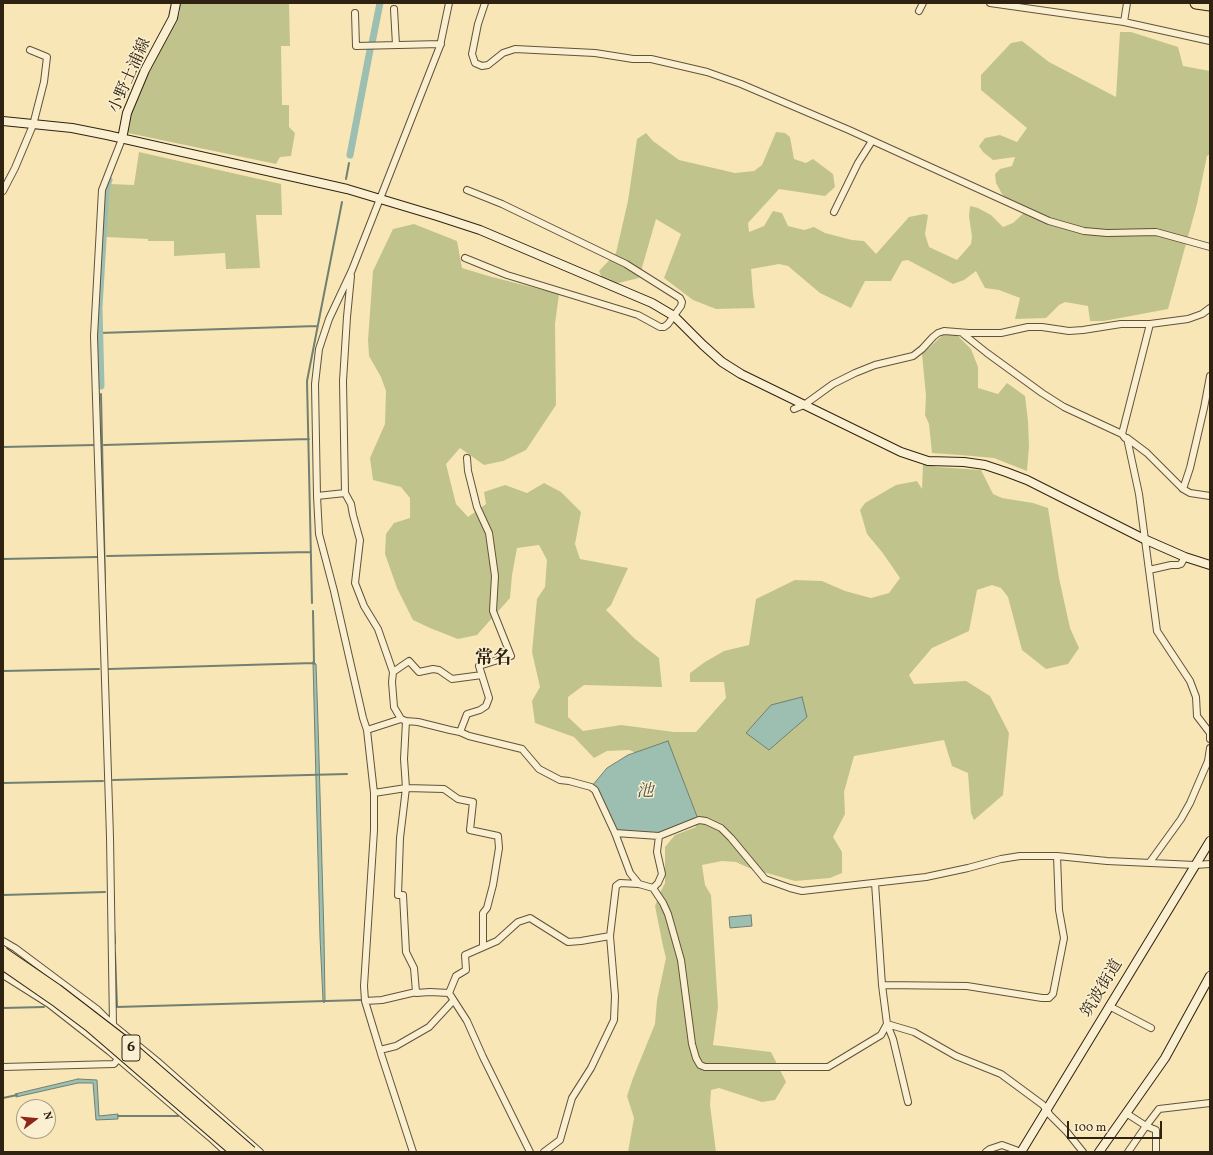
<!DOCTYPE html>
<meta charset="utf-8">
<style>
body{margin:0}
#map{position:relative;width:1213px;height:1155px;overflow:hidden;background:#f8e6b7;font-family:Vollkorn,serif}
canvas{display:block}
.frame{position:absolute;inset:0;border:4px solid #2f2211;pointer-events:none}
.north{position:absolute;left:16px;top:1099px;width:40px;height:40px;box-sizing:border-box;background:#faefd0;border:1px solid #a99d84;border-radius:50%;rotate:74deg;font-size:11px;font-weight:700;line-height:16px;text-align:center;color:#2f2211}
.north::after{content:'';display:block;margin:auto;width:14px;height:18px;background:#8f2418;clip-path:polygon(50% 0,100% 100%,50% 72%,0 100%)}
.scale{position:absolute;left:1067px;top:1121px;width:95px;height:18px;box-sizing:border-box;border:2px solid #2f2211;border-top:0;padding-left:5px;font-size:12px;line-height:14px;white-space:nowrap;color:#2f2211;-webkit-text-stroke:3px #faefd0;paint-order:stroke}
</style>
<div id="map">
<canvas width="1213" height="1155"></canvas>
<div class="frame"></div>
<div class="north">N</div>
<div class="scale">100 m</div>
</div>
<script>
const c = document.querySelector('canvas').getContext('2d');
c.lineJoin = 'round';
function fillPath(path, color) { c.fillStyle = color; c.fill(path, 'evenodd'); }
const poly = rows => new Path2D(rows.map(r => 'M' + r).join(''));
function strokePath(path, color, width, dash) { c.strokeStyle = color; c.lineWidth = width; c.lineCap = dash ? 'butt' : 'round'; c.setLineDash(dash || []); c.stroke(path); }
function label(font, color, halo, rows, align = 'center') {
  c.font = font + ' Vollkorn,"Noto Serif JP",serif'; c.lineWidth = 3; c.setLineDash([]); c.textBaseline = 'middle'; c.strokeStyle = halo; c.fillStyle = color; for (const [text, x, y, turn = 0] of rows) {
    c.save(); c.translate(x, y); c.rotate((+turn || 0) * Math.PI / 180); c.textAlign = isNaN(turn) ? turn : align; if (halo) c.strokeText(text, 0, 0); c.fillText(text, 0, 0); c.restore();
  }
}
fillPath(poly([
 [180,3,289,3,290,46,281,46,282,105,289,105,289,127,295,133,291,156,280,157,276,164,128,133,130,114,145,77,162,45,176,23,180,12],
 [1120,32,1131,32,1178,47,1183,66,1210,71,1210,154,1207,156,1197,204,1168,309,1104,321,1090,321,1088,306,1065,302,1059,305,1046,318,1015,319,1020,298,999,290,985,288,976,271,964,280,953,284,908,260,902,261,891,281,865,281,851,308,820,293,788,266,779,264,751,269,753,295,755,308,716,309,693,300,664,278,681,234,656,219,639,278,606,286,599,271,616,253,628,201,637,139,646,133,653,141,679,160,735,173,754,171,762,165,776,132,785,133,790,137,794,159,806,163,813,159,833,174,835,187,825,196,779,189,748,223,749,232,764,226,773,211,782,213,788,226,804,230,814,227,825,233,852,240,864,241,876,254,909,217,924,214,928,215,925,234,929,247,957,260,971,244,972,237,969,216,970,206,978,208,991,215,1003,227,1013,223,1028,209,1007,199,1002,194,996,183,995,174,1000,169,1012,166,1015,157,993,160,983,152,979,146,985,138,1000,135,1017,142,1027,128,981,90,981,75,1011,43,1022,41,1049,62,1116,97],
 [139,152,281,184,282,215,256,215,260,268,226,269,225,253,174,256,174,241,148,241,148,239,106,237,109,189,111,184,134,185],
 [414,224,457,241,462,268,492,277,559,294,555,324,556,405,526,450,503,461,484,465,460,448,446,464,456,504,468,517,486,504,484,492,505,485,527,493,544,483,561,492,581,512,575,544,580,559,628,568,611,605,606,610,635,639,659,658,662,687,584,685,568,697,568,717,583,731,621,725,674,732,696,732,726,698,724,682,690,682,690,673,705,662,724,651,749,645,756,599,795,580,822,581,845,591,871,598,889,593,900,578,882,552,867,534,860,510,865,503,896,485,917,481,922,489,923,464,937,467,981,470,993,494,1002,498,1033,503,1048,508,1059,578,1070,628,1079,648,1068,664,1046,669,1022,650,1008,597,1001,588,992,585,977,590,969,631,932,648,909,675,914,684,966,681,990,696,1009,733,1003,795,974,820,971,813,968,773,952,766,944,740,854,756,844,792,845,814,833,837,842,852,842,873,830,878,795,881,749,868,736,862,722,861,702,865,705,885,711,895,718,1007,713,1045,771,1052,786,1082,775,1100,762,1102,719,1088,711,1090,710,1105,716,1152,628,1152,634,1118,627,1096,633,1078,655,1024,657,1000,666,958,663,946,655,906,661,891,665,883,665,847,675,835,696,827,684,798,657,761,629,750,607,751,594,758,574,737,535,723,532,701,540,687,532,652,537,599,545,587,547,560,539,545,517,548,512,575,510,598,477,635,458,639,430,628,413,620,397,588,385,554,386,534,394,523,410,518,410,498,401,487,373,480,370,458,385,424,386,391,381,377,369,356,368,340,373,271,393,229],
 [956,334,971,349,978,367,978,388,998,394,1007,383,1025,396,1028,421,1029,446,1027,471,994,458,960,455,932,453,929,424,925,415,926,396,922,354,943,335]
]), '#c0c48c');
const water = poly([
 [313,662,316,664,318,723,324,937,325,1000,324,1003,323,1000,320,937,313,662],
 [802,697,807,717,769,750,746,733,771,705,802,697],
 [668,741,698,819,658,835,616,832,592,786,607,768,628,755,668,741],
 [751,915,752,926,730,928,729,917,751,915],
 [78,1079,97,1080,99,1116,118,1114,118,1119,96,1120,93,1083,78,1083,16,1097,15,1094,78,1079]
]);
fillPath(water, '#9dbfb1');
strokePath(water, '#718071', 1);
strokePath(poly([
 [346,179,349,163],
 [99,333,317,326],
 [101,394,105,583],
 [104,445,309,439],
 [3,447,95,445],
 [107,556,311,552],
 [3,559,97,557],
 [312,603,307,381,342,202],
 [313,611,314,664],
 [106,615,106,630],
 [109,669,314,663],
 [3,671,99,669],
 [113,780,347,774],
 [3,783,103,781],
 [3,895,105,892],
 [114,930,115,943],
 [115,953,117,1007],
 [116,1007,361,1000],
 [3,1008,44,1007],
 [3,1098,17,1095],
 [118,1116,178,1116]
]), '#718071', 2);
strokePath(poly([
 [372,43,380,3],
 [350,155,370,50],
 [101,386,99,308,106,189,109,180]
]), '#9dbfb1', 7);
const street = poly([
 [485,3,478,24,472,54,475,63,482,66,488,65,503,53,515,49,595,53,633,59,651,59,707,72,741,84,849,130,1049,221,1084,231,1107,233,1156,232,1210,247],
 [990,3,1124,22,1210,41],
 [394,9,396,45],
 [919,11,923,3],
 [355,13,356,46,441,44],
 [1124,22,1127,3],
 [3,191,15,168,33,125,44,82,47,57,30,50],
 [834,212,858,163,872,141],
 [465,258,507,275,638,315,660,327,664,327,668,324,681,306,682,302,680,298,626,264,502,204,467,190],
 [351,276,347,317,343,381,345,493,351,504,353,515,360,540,355,583,364,606,378,629,393,672,392,682,394,707,401,719,406,721,418,722,450,730,460,732,469,736,522,749,539,769,560,780,569,781,591,787,595,790,615,833,630,873,639,884],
 [962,333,987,353,1042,393,1064,407,1122,434,1125,438,1127,438,1147,453,1183,489,1190,493,1210,496],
 [794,409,804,405,833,384,855,373,875,365,913,356,922,349,933,337,938,333,944,331,969,333,1001,333,1028,327,1042,327,1069,331,1083,330,1121,324,1150,324,1188,319,1202,314,1210,308],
 [1122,434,1150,324],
 [1127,438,1139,494,1157,631,1190,681,1196,697,1197,716,1210,733,1210,739],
 [1183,489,1190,468,1204,408,1210,376],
 [317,496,345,493],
 [1149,570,1171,565,1178,565,1181,564,1185,557],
 [393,672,409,661,419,672,433,669,439,670,452,679,482,675],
 [406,721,404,759,406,788,400,838,398,895,403,895,406,952,414,968,416,992],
 [367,730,401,719],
 [460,732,467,714,480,710,486,706,489,698,479,666,511,656,493,611,495,576,489,533,477,507,468,471,467,458],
 [374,793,406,788,444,789,458,799,473,802,470,830,498,836,499,848,493,885,487,908,483,913,483,947],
 [615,833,659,836,699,820,706,821,721,828,731,838,765,879,790,888,802,891,926,877,968,868,1001,859,1020,856,1057,856,1107,861,1195,865,1210,864],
 [1150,862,1181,819,1190,803,1208,761,1210,748],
 [875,883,882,985,887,1024,893,1039,908,1102],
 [653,888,658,883,662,874,657,852,659,836],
 [3,941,15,948,98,1010,113,1025,157,1061,260,1152],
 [3,975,49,1004,109,1051,187,1118,213,1140,226,1152],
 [882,985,967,986,1042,998,1049,998,1053,994,1064,938,1059,910,1057,856],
 [449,993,456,976,466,970,465,955,497,941,518,922,530,918,568,942,581,941,610,936],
 [449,993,467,1021,483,1057,530,1152],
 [365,1001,382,1000,416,992,416,993,430,992,449,993],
 [1109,1006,1151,1028],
 [887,1024,914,1032,956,1056,1001,1074,1043,1105,1050,1115,1067,1132,1083,1152],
 [115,1034,113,1025,110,837,94,336,102,190,122,139],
 [380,1050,396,1046,429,1027,453,1001],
 [3,1067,114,1064,118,1059],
 [1126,1113,1146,1126,1156,1130,1156,1152],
 [413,1152,382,1057,365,1001,364,986,374,830,374,793,367,730,363,718,334,591,319,534,317,496,315,384,319,349,329,319,352,270,440,46,449,3],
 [544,1152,560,1140,572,1098,591,1068,614,1020,615,996,610,936,616,886,620,883,639,884,653,888,663,903,668,914,681,960,692,1044,696,1058,700,1065,705,1067,828,1067,881,1035,887,1024],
 [986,1152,990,1149,1002,1145,1021,1152],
 [1128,1152,1146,1126,1159,1109,1210,1103]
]);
const secondary = poly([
 [3,121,72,128,107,135,347,189,437,216,480,230,652,303,674,316,703,345,722,362,741,374,901,452,928,461,964,462,985,465,1006,472,1027,480,1144,539,1185,557,1210,565],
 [122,139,127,113,145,70,173,18,176,3],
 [1021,1152,1210,841],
 [1099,1152,1165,1058,1210,976]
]);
const highway = poly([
 [1196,3,1210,5]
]);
strokePath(street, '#61533a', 8);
strokePath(secondary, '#2f2211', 10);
strokePath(highway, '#2f2211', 13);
strokePath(street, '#faefd0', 6);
strokePath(secondary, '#faefd0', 8);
strokePath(highway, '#f8e6b7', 11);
const highwayBridge = poly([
 [3,953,57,990,122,1040,251,1152],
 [3,964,58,1002,90,1026,236,1152]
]);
strokePath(highwayBridge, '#2f2211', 13, []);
strokePath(highwayBridge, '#f8e6b7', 11);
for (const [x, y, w] of [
 [131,1048,18]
]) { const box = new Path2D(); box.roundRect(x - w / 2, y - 13, w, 26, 3); c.fillStyle = '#faefd0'; c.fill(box); strokePath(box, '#2f2211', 1); }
label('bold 15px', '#2f2211', null, [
 ["6",131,1048]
]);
label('16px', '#2f2211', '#faefd0', [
 ["小野土浦線",131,76,-66],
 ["筑波街道",1103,989,-59]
]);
label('italic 17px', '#505141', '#faefd0', [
 ["池",645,793]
]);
label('bold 18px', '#2f2211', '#faefd0', [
 ["常名",493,660]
]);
</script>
